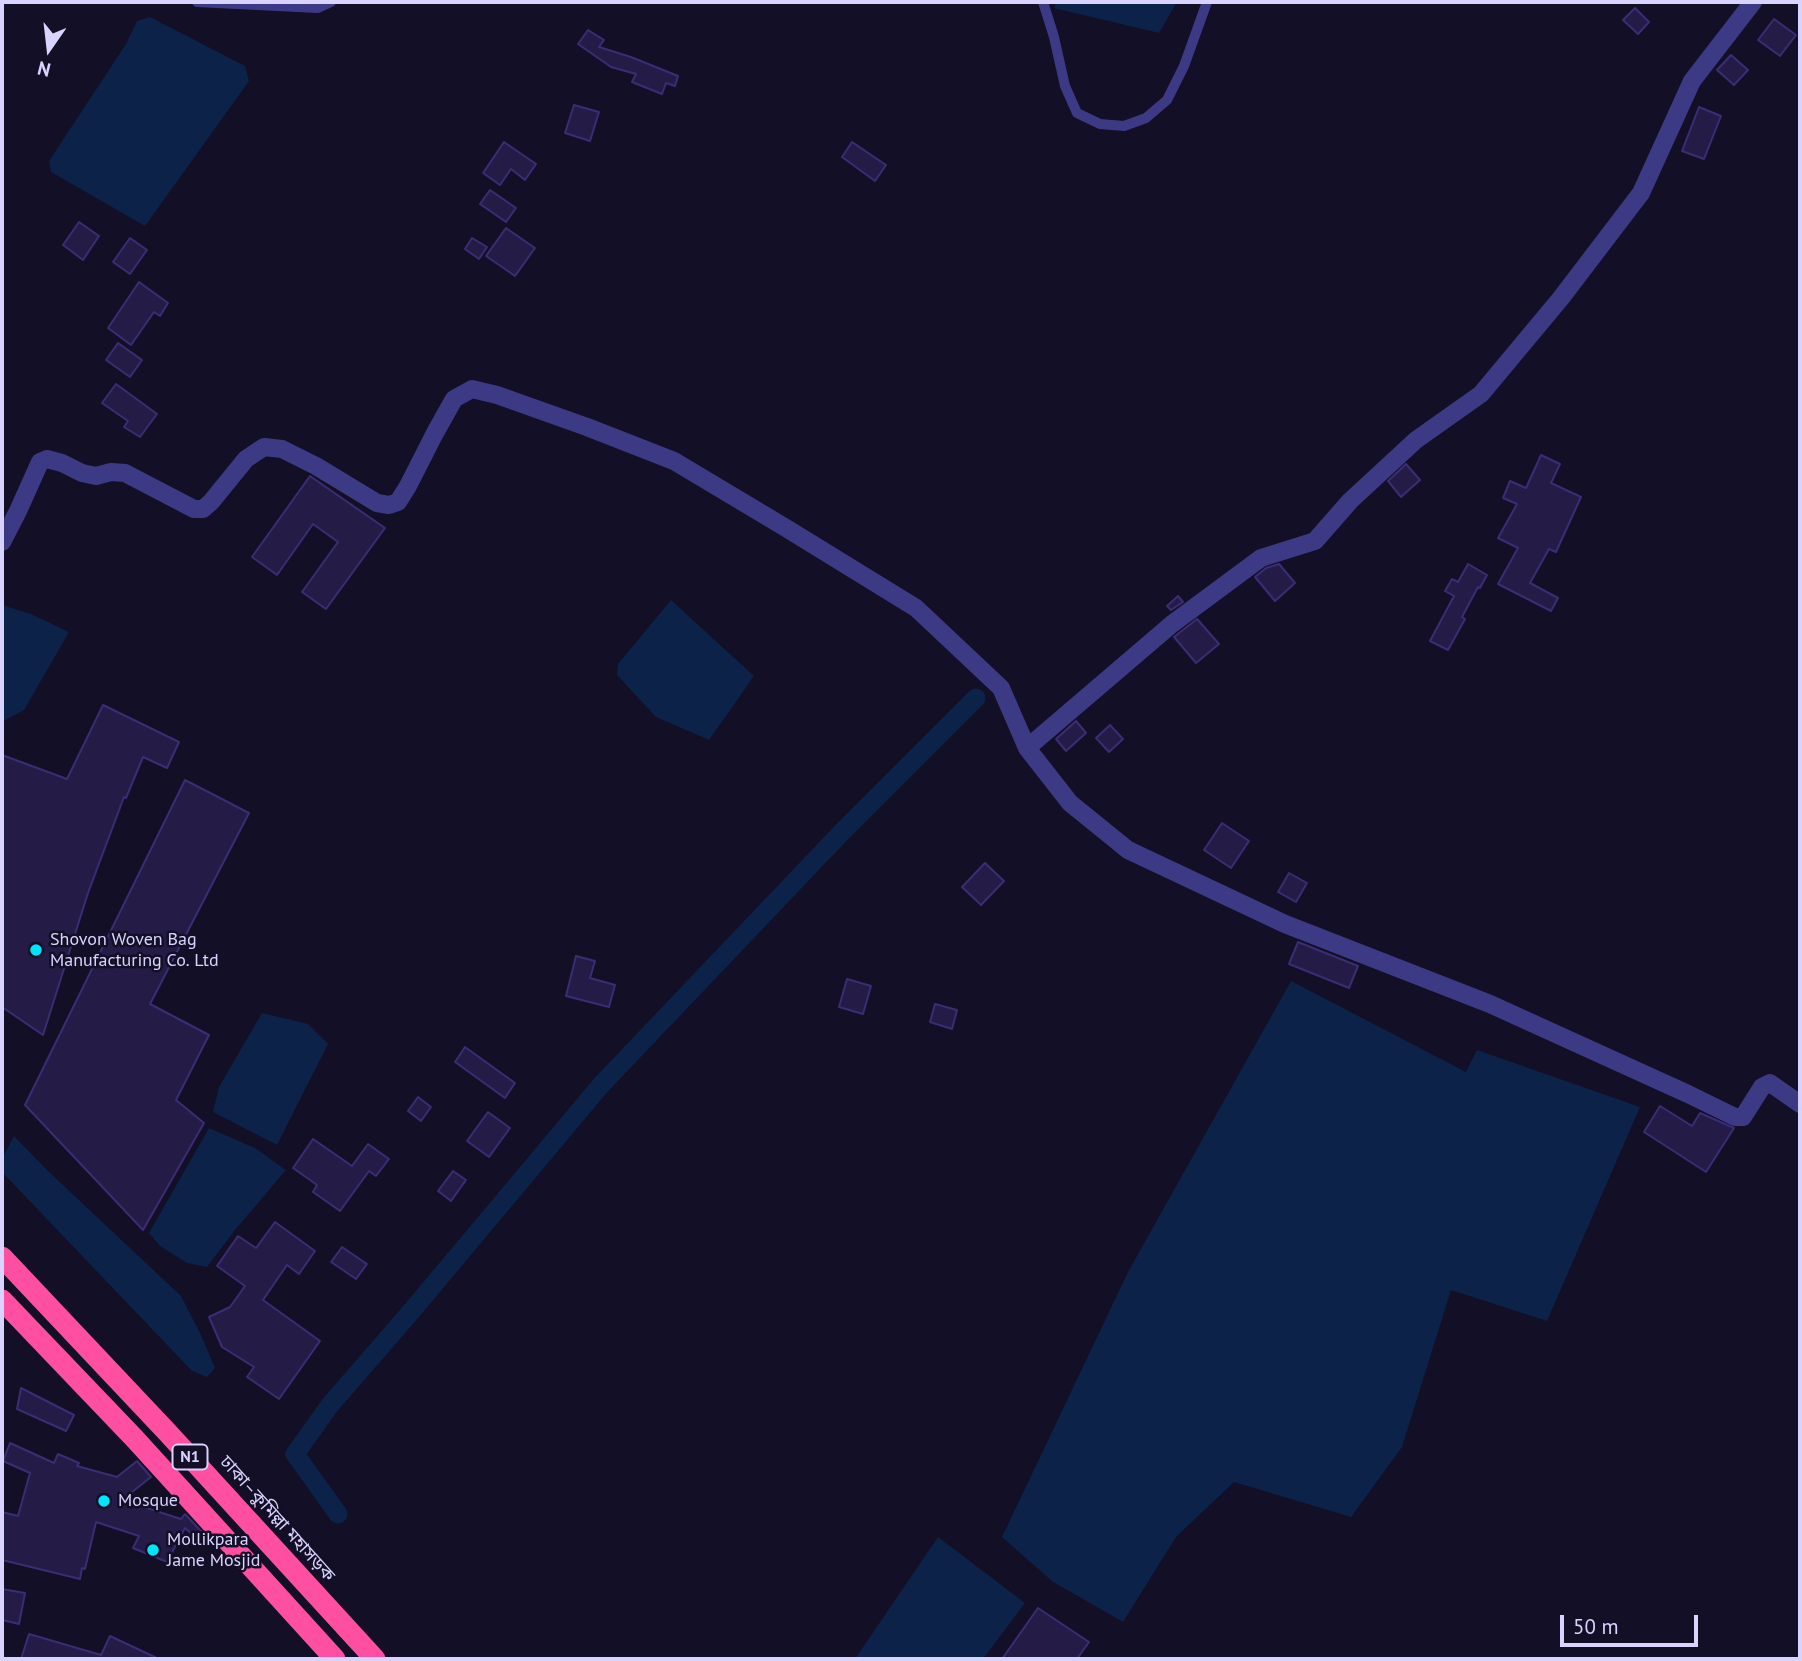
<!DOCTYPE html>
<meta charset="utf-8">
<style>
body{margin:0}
#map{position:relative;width:1802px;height:1661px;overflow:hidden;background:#130f26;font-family:"PT Sans",sans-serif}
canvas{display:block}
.frame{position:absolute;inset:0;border:4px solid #d9d4ff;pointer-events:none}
.north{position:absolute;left:14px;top:14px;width:70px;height:70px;-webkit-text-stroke:5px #130f26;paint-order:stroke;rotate:194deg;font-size:19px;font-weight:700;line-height:28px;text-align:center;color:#d9d4ff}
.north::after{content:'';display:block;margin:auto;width:24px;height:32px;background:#d9d4ff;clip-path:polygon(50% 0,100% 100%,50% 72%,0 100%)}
.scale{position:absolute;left:1560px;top:1615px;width:138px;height:32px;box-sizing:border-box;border:4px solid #d9d4ff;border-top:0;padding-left:9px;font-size:21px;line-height:24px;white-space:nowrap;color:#d9d4ff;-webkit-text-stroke:5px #130f26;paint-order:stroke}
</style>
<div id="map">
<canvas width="1802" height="1661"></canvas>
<div class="frame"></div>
<div class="north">N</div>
<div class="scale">50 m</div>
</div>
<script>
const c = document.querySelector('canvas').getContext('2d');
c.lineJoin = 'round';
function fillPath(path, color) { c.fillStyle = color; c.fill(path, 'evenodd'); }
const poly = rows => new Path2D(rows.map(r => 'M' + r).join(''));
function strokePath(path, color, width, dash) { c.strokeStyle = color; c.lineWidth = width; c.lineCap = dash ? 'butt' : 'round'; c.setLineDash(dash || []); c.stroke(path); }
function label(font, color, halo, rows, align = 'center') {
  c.font = font + ' "PT Sans","Noto Sans Bengali",sans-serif'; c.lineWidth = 5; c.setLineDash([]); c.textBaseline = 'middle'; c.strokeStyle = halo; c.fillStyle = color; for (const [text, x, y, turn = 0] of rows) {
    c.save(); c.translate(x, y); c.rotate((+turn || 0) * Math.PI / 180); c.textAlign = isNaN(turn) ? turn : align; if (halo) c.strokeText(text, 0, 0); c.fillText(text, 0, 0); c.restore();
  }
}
fillPath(poly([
 [1057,2,1177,2,1159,33,1054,8],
 [150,17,245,66,249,81,145,226,51,172,49,161,126,44,137,21],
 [671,600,754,676,709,740,656,717,617,675,618,664],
 [2,605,31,614,69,632,24,710,2,722],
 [1291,981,1466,1072,1477,1050,1640,1107,1547,1321,1451,1290,1402,1447,1351,1517,1234,1482,1176,1537,1123,1622,1053,1582,1002,1537,1128,1272],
 [262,1013,308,1024,328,1044,277,1145,213,1112,219,1087],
 [209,1128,255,1148,286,1170,235,1230,207,1267,187,1263,160,1246,149,1233],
 [14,1136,48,1171,181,1296,201,1335,215,1368,207,1377,192,1371,2,1172,2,1159],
 [938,1537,1025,1603,983,1659,855,1659]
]), '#0c2248');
strokePath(poly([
 [338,1514,295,1454,330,1405,409,1314,601,1085,840,834,976,698]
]), '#0c2248', 19);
const building = poly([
 [1635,8,1649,22,1638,34,1623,20,1635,8],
 [1774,19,1796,35,1780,56,1758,40,1774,19],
 [588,30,604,40,599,47,631,57,678,76,675,86,666,83,662,94,632,82,636,74,611,67,578,44,588,30],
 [1731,55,1748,70,1734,85,1717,70,1731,55],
 [574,105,599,112,590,141,565,133,574,105],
 [1699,107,1721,116,1704,159,1682,151,1699,107],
 [504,142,536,164,525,180,511,169,500,185,483,173,504,142],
 [852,142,886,165,875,181,842,157,852,142],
 [490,190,516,208,506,222,480,204,490,190],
 [79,222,99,236,83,260,63,245,79,222],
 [506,228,535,248,515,276,486,256,506,228],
 [130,238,147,250,130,274,113,262,130,238],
 [472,238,487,247,479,259,465,249,472,238],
 [139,282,168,303,160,316,154,312,131,345,108,328,139,282],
 [118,343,142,360,130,377,106,360,118,343],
 [116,384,157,414,140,437,124,427,128,421,102,403,116,384],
 [1541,455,1560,464,1551,483,1581,497,1556,552,1549,549,1530,583,1558,598,1551,611,1498,584,1518,548,1498,538,1517,504,1503,498,1510,481,1526,488,1541,455],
 [1406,464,1420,480,1401,497,1388,481,1406,464],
 [310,476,385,528,326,609,302,592,338,542,313,524,277,575,252,557,310,476],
 [1279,564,1295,583,1275,601,1255,577,1266,568,1279,564],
 [1468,564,1487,575,1480,588,1478,587,1462,617,1465,619,1448,650,1430,641,1454,596,1445,591,1452,579,1458,582,1468,564],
 [1178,596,1183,602,1171,610,1167,606,1178,596],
 [1197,619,1219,644,1196,663,1174,637,1197,619],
 [103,705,179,742,167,768,143,757,126,798,124,797,88,893,43,1035,2,1007,2,755,67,779,103,705],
 [1076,721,1086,733,1066,751,1056,739,1076,721],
 [1110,725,1123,739,1109,752,1096,738,1110,725],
 [185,780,249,813,150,1004,209,1035,176,1100,204,1123,143,1230,25,1105,185,780],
 [1222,823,1249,841,1231,868,1204,850,1222,823],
 [985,863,1004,881,981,905,962,887,985,863],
 [1289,873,1307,883,1296,902,1278,892,1289,873],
 [1298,942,1358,966,1349,988,1289,964,1298,942],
 [576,956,595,961,590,978,615,985,609,1007,566,996,576,956],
 [847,979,871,986,863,1014,839,1007,847,979],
 [935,1004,957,1010,952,1029,930,1022,935,1004],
 [465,1047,515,1083,505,1098,455,1062,465,1047],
 [418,1097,431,1107,421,1121,408,1111,418,1097],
 [1660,1106,1692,1126,1700,1113,1734,1128,1706,1172,1644,1132,1660,1106],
 [488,1112,510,1128,489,1157,467,1141,488,1112],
 [313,1139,352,1166,368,1144,389,1159,376,1176,369,1171,340,1211,313,1192,317,1185,293,1168,313,1139],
 [453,1171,466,1180,451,1201,438,1191,453,1171],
 [275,1222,315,1251,299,1274,287,1265,263,1300,320,1341,279,1399,247,1377,254,1367,222,1347,209,1317,230,1307,245,1286,217,1266,238,1236,256,1248,275,1222],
 [342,1247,367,1264,356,1279,331,1262,342,1247],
 [21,1388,74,1415,66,1431,17,1409,21,1388],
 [10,1443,54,1463,58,1454,79,1463,77,1466,117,1477,137,1461,151,1477,122,1500,181,1519,185,1514,209,1540,204,1545,185,1528,167,1562,133,1548,139,1536,96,1522,85,1569,82,1568,80,1579,2,1560,2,1512,18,1516,30,1473,3,1461,10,1443],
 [2,1589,25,1593,19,1624,2,1620,2,1589],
 [1038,1608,1089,1642,1077,1659,1002,1659,1038,1608],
 [29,1634,101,1655,110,1636,159,1659,21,1659,29,1634]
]);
fillPath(building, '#241b47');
strokePath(building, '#3b2d73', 2);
strokePath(poly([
 [197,2,318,8,331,2],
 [1043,2,1054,37,1065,86,1077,113,1100,124,1124,126,1146,118,1167,100,1184,66,1207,2]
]), '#3d3a85', 10);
strokePath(poly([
 [2,542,18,511,40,462,47,459,62,463,82,473,96,476,111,472,125,473,194,509,203,509,211,502,246,459,264,447,282,449,316,466,377,503,389,505,398,502,408,486,435,433,454,399,472,389,497,395,587,427,674,461,786,528,916,608,1001,688,1027,748,1070,803,1128,850,1285,924,1490,1004,1688,1094,1735,1117,1743,1117,1762,1087,1770,1083,1800,1104],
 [1027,748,1172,624,1261,558,1315,541,1350,501,1416,440,1481,394,1561,298,1641,193,1692,81,1753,2]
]), '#3d3a85', 18);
strokePath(poly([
 [2,1257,168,1433,375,1659],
 [2,1300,135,1439,335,1659]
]), '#ff4fa3', 21);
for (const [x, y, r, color] of [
 [36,950,7,"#00e5ff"],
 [104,1501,7,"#00e5ff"],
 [153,1550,7,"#00e5ff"]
]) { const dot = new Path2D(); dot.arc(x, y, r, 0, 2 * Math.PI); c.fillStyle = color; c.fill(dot); strokePath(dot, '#130f26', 2.5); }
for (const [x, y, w] of [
 [190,1457,35]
]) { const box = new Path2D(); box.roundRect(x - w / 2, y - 12.5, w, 25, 5); c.fillStyle = '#130f26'; c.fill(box); strokePath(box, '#d9d4ff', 2); }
label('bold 16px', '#d9d4ff', null, [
 ["N1",190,1457]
]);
label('18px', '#d9d4ff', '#130f26', [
 ["Shovon Woven Bag",50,940],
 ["Manufacturing Co. Ltd",50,961],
 ["Mosque",118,1501],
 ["Mollikpara",167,1540],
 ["Jame Mosjid",167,1561]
], 'left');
label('18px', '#d9d4ff', '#130f26', [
 ["ঢাকা–কুমিল্লা মহাসড়ক",277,1519,48]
]);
</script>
